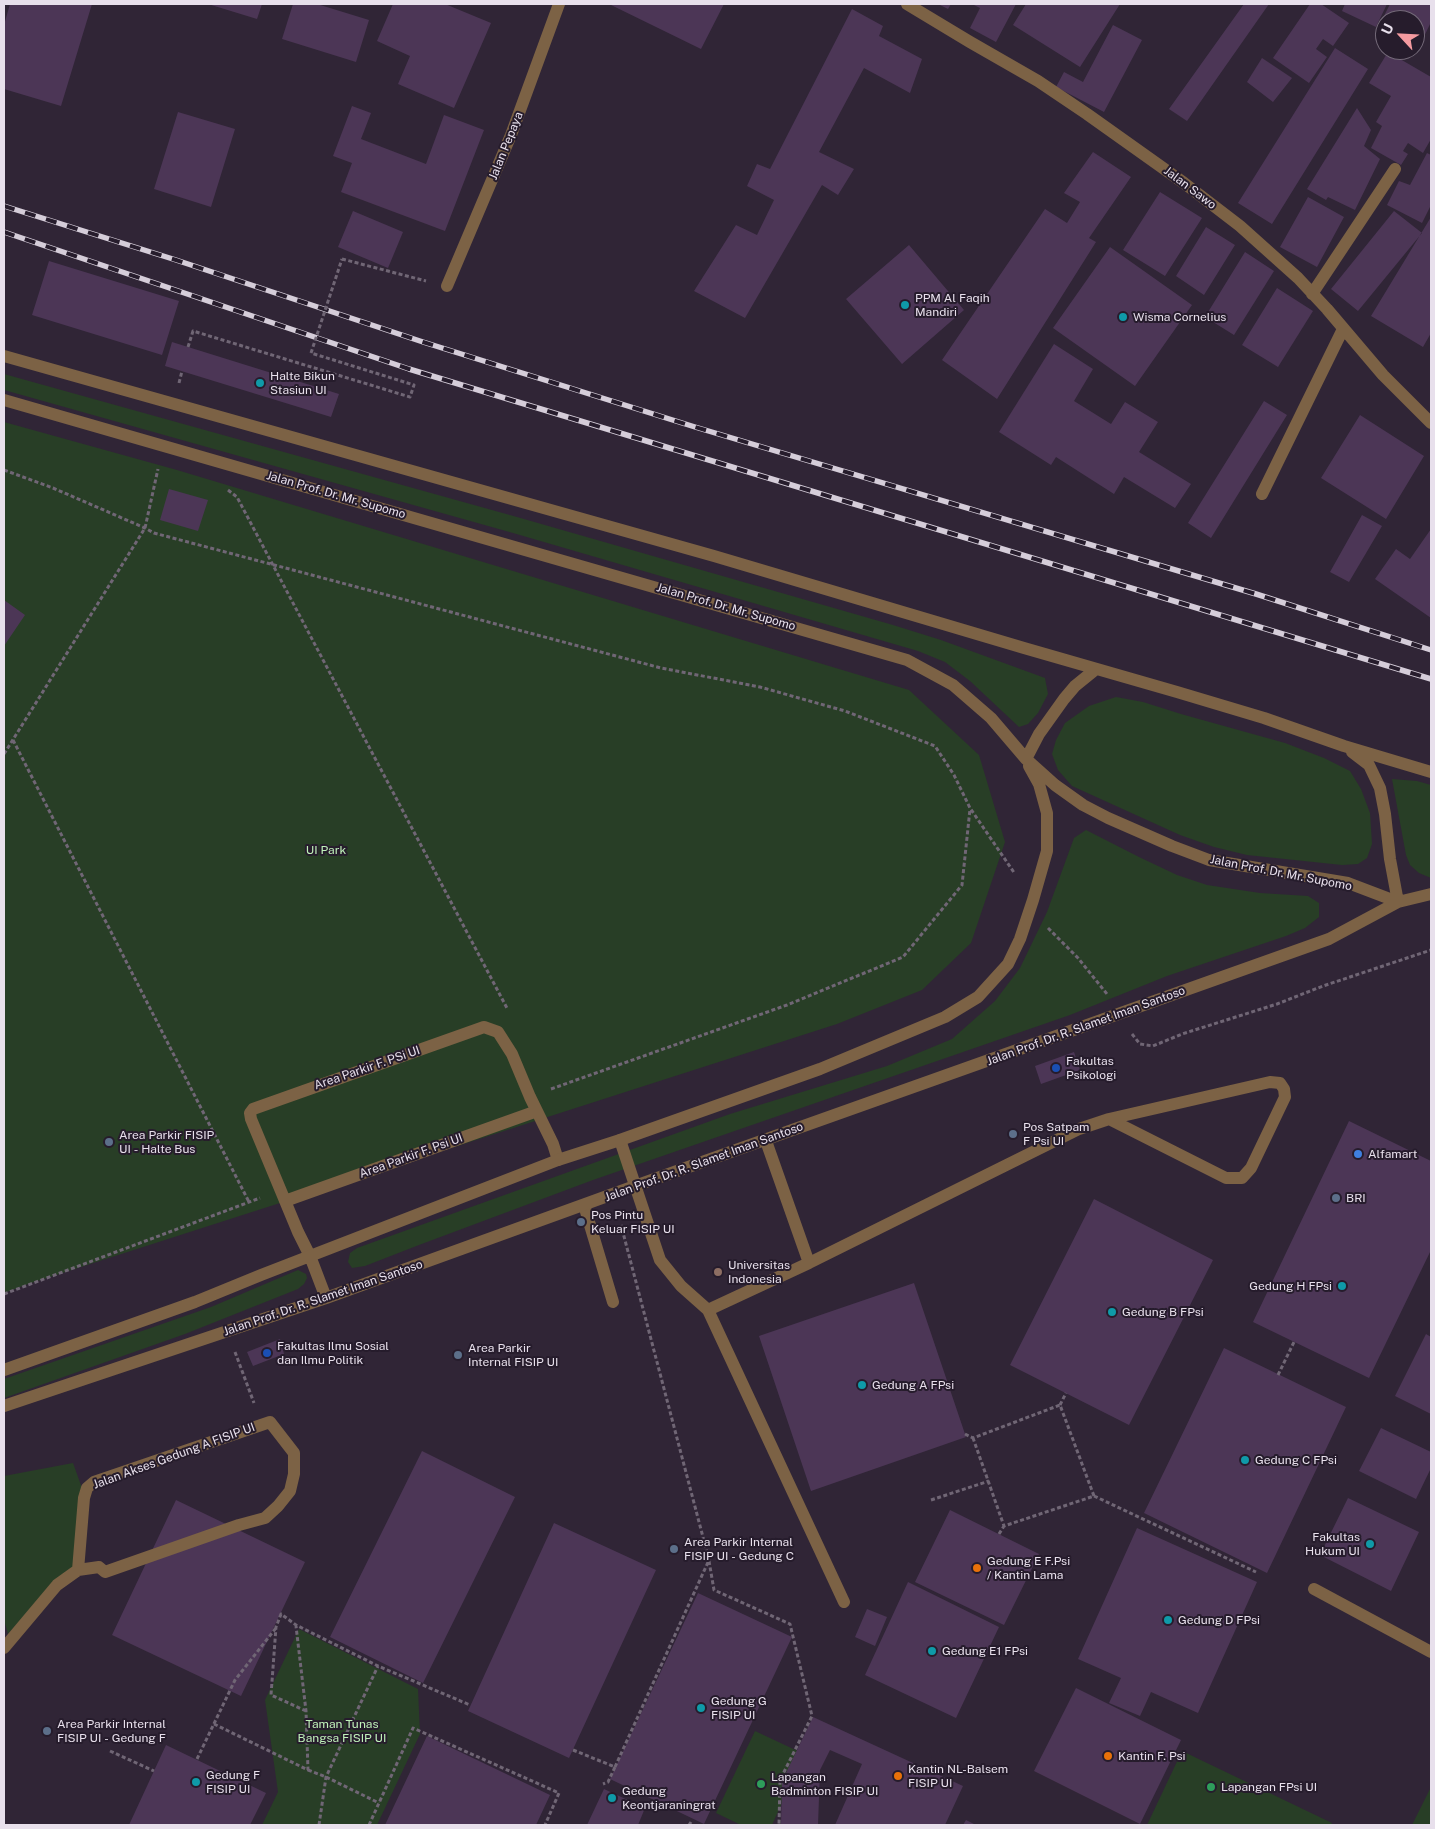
<!DOCTYPE html>
<style>
body{margin:0}
#map{position:relative;width:1435px;height:1829px;overflow:hidden;background:#302536;font-family:"Public Sans",sans-serif}
canvas{display:block}
.frame{position:absolute;inset:0;border:5px solid #e8e0ec;pointer-events:none}
.north{position:absolute;left:1375px;top:10px;width:50px;height:50px;box-sizing:border-box;background:#261c2c;border:1px solid #746a79;border-radius:50%;rotate:295deg;font-size:14px;font-weight:700;line-height:20px;text-align:center;color:#e8e0ec}
.north::after{content:'';display:block;margin:auto;width:18px;height:22px;background:#f49aa0;clip-path:polygon(50% 0,100% 100%,50% 72%,0 100%)}
</style>
<div id="map">
<canvas width="1435" height="1829"></canvas>
<div class="frame"></div>
<div class="north">U</div>
</div>
<script>
const c = document.querySelector('canvas').getContext('2d');
c.lineJoin = 'round';
function fillPath(path, color) { c.fillStyle = color; c.fill(path, 'evenodd'); }
const poly = rows => new Path2D(rows.map(r => 'M' + r).join(''));
function strokePath(path, color, width, dash) { c.strokeStyle = color; c.lineWidth = width; c.lineCap = dash ? 'butt' : 'round'; c.setLineDash(dash || []); c.stroke(path); }
function label(font, color, halo, rows, align = 'center') {
  c.font = font + ' "Public Sans",sans-serif'; c.lineWidth = 4; c.setLineDash([]); c.textBaseline = 'middle'; c.strokeStyle = halo; c.fillStyle = color; for (const [text, x, y, turn = 0] of rows) {
    c.save(); c.translate(x, y); c.rotate((+turn || 0) * Math.PI / 180); c.textAlign = isNaN(turn) ? turn : align; if (halo) c.strokeText(text, 0, 0); c.fillText(text, 0, 0); c.restore();
  }
}
fillPath(poly([
 [4,374,517,517,893,625,941,640,1045,678,1048,694,1038,713,1028,724,1019,727,970,681,945,662,918,651,513,533,4,390],
 [4,422,177,470,909,690,979,755,1005,842,971,943,922,990,837,1024,28,1284,4,1293],
 [1116,697,1143,702,1181,714,1285,743,1324,758,1350,771,1361,789,1370,813,1372,844,1367,858,1358,864,1342,865,1247,855,1214,847,1180,835,1072,786,1058,770,1052,754,1056,740,1065,723,1089,706],
 [1392,779,1417,781,1431,785,1431,878,1419,873,1410,865,1406,855],
 [1086,830,1139,857,1177,875,1207,885,1260,893,1308,896,1319,903,1319,917,1305,928,1286,936,1167,976,1070,1015,593,1180,419,1245,365,1266,352,1268,348,1262,350,1253,357,1248,730,1114,887,1066,952,1039,995,1001,1020,968,1047,912,1074,838],
 [298,1270,306,1274,307,1278,304,1284,298,1289,185,1334,4,1398,4,1379,211,1307],
 [73,1463,82,1488,78,1570,53,1583,8,1634,4,1620,4,1476],
 [299,1629,418,1689,420,1734,377,1825,262,1825,278,1792,265,1700],
 [755,1731,804,1754,772,1825,741,1825,716,1813],
 [1182,1751,1332,1823,1331,1825,1147,1825],
 [1431,1787,1431,1825,1412,1825]
]), '#283e26');
fillPath(poly([
 [10,4,92,4,61,106,4,89,4,25],
 [208,4,262,4,257,19],
 [293,4,317,4,369,20,356,62,282,39],
 [393,4,445,4,491,23,454,108,398,84,410,56,377,41],
 [609,4,724,4,701,49],
 [938,4,951,4,948,9],
 [972,4,1016,4,996,42,970,28,980,8],
 [1026,4,1120,4,1080,67,1013,25],
 [1244,4,1269,4,1187,121,1169,109],
 [1310,4,1321,4,1349,23,1333,46,1323,39,1316,49,1327,57,1309,83,1273,58],
 [1345,4,1387,4,1376,27,1342,11],
 [1390,4,1431,4,1431,22,1418,49,1415,48,1415,20,1385,20,1385,34,1377,30],
 [852,9,883,26,879,36,922,59,910,93,864,68,819,152,854,169,838,195,822,185,745,318,694,291,736,225,757,235,774,200,747,186,757,164,770,169],
 [1113,25,1142,40,1104,112,1056,87,1064,72,1083,82],
 [1335,48,1368,69,1272,224,1238,203],
 [1388,52,1431,77,1431,139,1423,153,1408,143,1403,151,1408,154,1401,165,1371,148,1382,126,1376,122,1391,96,1369,83],
 [1262,58,1292,78,1273,102,1247,82],
 [352,106,371,113,361,139,426,164,444,115,484,130,445,231,341,192,352,163,333,156],
 [1357,108,1371,130,1364,146,1380,159,1355,210,1328,197,1326,200,1307,189],
 [178,112,235,129,211,207,154,189],
 [1093,152,1131,177,1089,238,1096,242,997,399,942,360,1045,209,1067,223,1080,202,1064,193],
 [1427,153,1431,155,1431,205,1422,223,1387,205,1399,181,1410,185],
 [1160,192,1202,218,1165,276,1123,250],
 [1308,197,1344,217,1317,267,1280,247],
 [353,211,403,232,388,268,338,247],
 [1394,211,1422,233,1358,311,1331,289],
 [1431,217,1431,333,1423,347,1371,316],
 [1206,227,1235,245,1204,295,1176,276],
 [909,245,964,310,902,364,846,299],
 [1110,247,1192,305,1135,386,1053,328],
 [1245,252,1274,271,1234,335,1205,317],
 [49,261,179,301,162,355,32,315],
 [1277,288,1313,311,1278,367,1242,345],
 [172,342,339,394,331,417,165,366],
 [1054,344,1093,369,1074,401,1111,424,1125,402,1158,422,1139,452,1191,484,1175,508,1124,477,1114,494,1056,457,1051,465,999,432],
 [1264,401,1287,415,1211,538,1188,523],
 [1360,415,1424,456,1386,519,1321,478],
 [169,489,208,500,198,531,160,520],
 [1362,515,1382,526,1349,582,1330,572],
 [1431,529,1431,618,1375,579,1396,549,1410,559],
 [4,600,25,615,4,646],
 [1074,1052,1080,1070,1041,1084,1035,1066],
 [1349,1121,1431,1161,1431,1250,1369,1378,1253,1322],
 [1094,1199,1213,1260,1129,1425,1010,1365],
 [914,1283,966,1437,811,1491,759,1336],
 [1426,1334,1431,1337,1431,1414,1395,1396],
 [280,1339,284,1354,253,1366,247,1352],
 [1224,1348,1346,1407,1267,1573,1144,1513],
 [1381,1428,1431,1452,1431,1468,1416,1499,1359,1471],
 [422,1451,515,1497,423,1683,330,1637],
 [1348,1498,1419,1532,1391,1591,1320,1555],
 [176,1500,305,1562,241,1696,112,1635],
 [950,1510,1039,1554,1004,1625,915,1582],
 [554,1523,656,1570,569,1758,468,1711],
 [1137,1528,1257,1582,1198,1713,1151,1692,1140,1716,1109,1703,1121,1678,1078,1659],
 [908,1582,999,1627,956,1718,865,1675],
 [698,1593,792,1637,704,1824,610,1779],
 [867,1609,887,1617,875,1646,855,1637],
 [1076,1688,1181,1740,1140,1824,1034,1771],
 [813,1717,963,1786,945,1825,835,1825,862,1764,830,1750,820,1770,818,1825,781,1825,782,1781],
 [427,1736,550,1795,536,1825,385,1825],
 [166,1745,266,1793,250,1825,129,1825],
 [604,1789,645,1808,638,1825,587,1825],
 [966,1820,976,1825,963,1825]
]), '#4c3656');
strokePath(poly([
 [342,259,426,281],
 [188,347,193,331,410,397,414,385,311,353],
 [179,383,182,371],
 [4,470,53,488,145,528,154,533,661,668,760,687,845,711,935,746,954,775,970,808,1015,874],
 [228,490,237,497,508,1010],
 [13,740,249,1202],
 [4,754,145,528,158,469],
 [1048,928,1078,958,1107,994],
 [1132,1034,1140,1044,1153,1046,1182,1034,1277,1004,1323,986,1431,950],
 [551,1089,787,1005,903,957,962,885,970,809],
 [4,1294,260,1198],
 [235,1352,254,1403],
 [1278,1375,1294,1342],
 [1060,1405,1066,1393],
 [965,1434,973,1438,1060,1405,1094,1496,1004,1526,973,1438],
 [1094,1496,1256,1572],
 [931,1500,989,1481],
 [999,1534,1004,1526],
 [709,1561,714,1590,790,1624,812,1716,780,1780,779,1825],
 [306,1711,271,1695,276,1627,281,1614,296,1625,378,1666,470,1705],
 [214,1724,308,1770,306,1711,296,1626],
 [573,1750,615,1767,608,1782,603,1784],
 [110,1751,154,1771],
 [197,1759,235,1680,276,1628],
 [615,1767,709,1560,621,1225],
 [308,1770,326,1777,379,1803],
 [319,1825,326,1777,378,1666],
 [369,1825,413,1728,559,1793,545,1825],
 [689,1825,691,1822]
]), '#706675', 3, [4, 2.5]);
strokePath(poly([
 [620,1140,660,1260,681,1286,708,1310,844,1602],
 [766,1141,809,1263],
 [285,1201,537,1111],
 [584,1205,613,1302],
 [310,1256,298,1232,251,1119,250,1113,253,1109,484,1027,498,1032,512,1054,530,1097,553,1144,558,1160],
 [708,1310,809,1263,1079,1129,1109,1119,1270,1082,1280,1083,1284,1089,1285,1097,1251,1168,1242,1178,1226,1178,1109,1119],
 [1314,1589,1431,1652],
 [4,1648,57,1585,78,1570,99,1567,105,1572,239,1525,265,1518,278,1506,290,1491,294,1474,294,1453,270,1422,94,1482,87,1488,84,1498,78,1570]
]), '#7c6245', 12);
strokePath(poly([
 [907,4,970,42,1038,81,1087,114,1184,183,1240,226,1298,278,1327,309,1383,375,1431,423],
 [447,286,511,135,559,4],
 [1312,294,1395,169],
 [4,356,714,556,1024,648,1177,692,1264,718,1344,746,1431,772],
 [4,400,907,660,953,685,991,718,1026,759,1055,785,1083,805,1108,818,1172,846,1209,860,1348,883,1398,902],
 [1262,494,1343,329],
 [1352,752,1369,765,1380,788,1385,814,1390,859,1398,902],
 [1026,759,1039,734,1064,699,1075,686,1096,669],
 [310,1256,326,1298],
 [4,1370,195,1302,261,1275,558,1160,620,1140,820,1069,945,1017,978,997,1008,964,1020,939,1033,900,1047,851,1047,813,1039,784,1029,766],
 [4,1406,326,1298,635,1186,1329,939,1398,902,1431,894]
]), '#7c6245', 12);
const rail = poly([
 [4,206,176,260,423,342,695,427,1256,594,1431,650],
 [4,232,409,369,1431,679]
]);
strokePath(rail, '#d5cdd9', 5.5);
strokePath(rail, '#261c2c', 4, [11]);
strokePath(poly([
 [311,353,342,259]
]), '#706675', 3, [4, 2.5]);
for (const [x, y, r, color] of [
 [905,305,5,"#0f9aa8"],
 [1123,317,5,"#0f9aa8"],
 [260,383,5,"#0f9aa8"],
 [1056,1068,5,"#1a4fb4"],
 [1013,1134,5,"#5c6f8a"],
 [109,1142,5,"#5c6f8a"],
 [1358,1154,5,"#3f7fe0"],
 [1336,1198,5,"#5c6f8a"],
 [581,1222,5,"#5c6f8a"],
 [718,1272,5,"#8d6e63"],
 [1342,1286,5,"#0f9aa8"],
 [1112,1312,5,"#0f9aa8"],
 [267,1353,5,"#1a4fb4"],
 [458,1355,5,"#5c6f8a"],
 [862,1385,5,"#0f9aa8"],
 [1245,1460,5,"#0f9aa8"],
 [1370,1544,5,"#0f9aa8"],
 [674,1549,5,"#5c6f8a"],
 [977,1568,5,"#e8710a"],
 [1168,1620,5,"#0f9aa8"],
 [932,1651,5,"#0f9aa8"],
 [701,1708,5,"#0f9aa8"],
 [47,1731,5,"#5c6f8a"],
 [1108,1756,5,"#e8710a"],
 [898,1776,5,"#e8710a"],
 [196,1782,5,"#0f9aa8"],
 [761,1784,5,"#2e9e5b"],
 [1211,1787,5,"#2e9e5b"],
 [612,1798,5,"#0f9aa8"]
]) { const dot = new Path2D(); dot.arc(x, y, r, 0, 2 * Math.PI); c.fillStyle = color; c.fill(dot); strokePath(dot, '#261c2c', 2); }
label('12px', '#e8e0ec', '#261c2c', [
 ["Jalan Pepaya",506,146,-68],
 ["Jalan Sawo",1190,188,37],
 ["Jalan Prof. Dr. Mr. Supomo",336,495,16],
 ["Jalan Prof. Dr. Mr. Supomo",726,607,16],
 ["Jalan Prof. Dr. Mr. Supomo",1281,873,11],
 ["Jalan Prof. Dr. R. Slamet Iman Santoso",1086,1026,-20],
 ["Area Parkir F. PSi UI",367,1068,-19],
 ["Area Parkir F. Psi UI",411,1156,-20],
 ["Jalan Prof. Dr. R. Slamet Iman Santoso",704,1162,-20],
 ["Jalan Prof. Dr. R. Slamet Iman Santoso",323,1298,-19],
 ["Jalan Akses Gedung A FISIP UI",174,1456,-20]
]);
label('12px', '#e8e0ec', '#261c2c', [
 ["PPM Al Faqih",915,298],
 ["Mandiri",915,312],
 ["Wisma Cornelius",1133,317],
 ["Halte Bikun",270,376],
 ["Stasiun UI",270,390],
 ["Fakultas",1066,1061],
 ["Psikologi",1066,1075],
 ["Pos Satpam",1023,1127],
 ["F Psi UI",1023,1141],
 ["Area Parkir FISIP",119,1135],
 ["UI - Halte Bus",119,1149],
 ["Alfamart",1368,1154],
 ["BRI",1346,1198],
 ["Pos Pintu",591,1215],
 ["Keluar FISIP UI",591,1229],
 ["Universitas",728,1265],
 ["Indonesia",728,1279],
 ["Gedung H FPsi",1332,1286,"right"],
 ["Gedung B FPsi",1122,1312],
 ["Fakultas Ilmu Sosial",277,1346],
 ["dan Ilmu Politik",277,1360],
 ["Area Parkir",468,1348],
 ["Internal FISIP UI",468,1362],
 ["Gedung A FPsi",872,1385],
 ["Gedung C FPsi",1255,1460],
 ["Fakultas",1360,1537,"right"],
 ["Hukum UI",1360,1551,"right"],
 ["Area Parkir Internal",684,1542],
 ["FISIP UI - Gedung C",684,1556],
 ["Gedung E F.Psi",987,1561],
 ["/ Kantin Lama",987,1575],
 ["Gedung D FPsi",1178,1620],
 ["Gedung E1 FPsi",942,1651],
 ["Gedung G",711,1701],
 ["FISIP UI",711,1715],
 ["Area Parkir Internal",57,1724],
 ["FISIP UI - Gedung F",57,1738],
 ["Kantin F. Psi",1118,1756],
 ["Kantin NL-Balsem",908,1769],
 ["FISIP UI",908,1783],
 ["Gedung F",206,1775],
 ["FISIP UI",206,1789],
 ["Lapangan",771,1777],
 ["Badminton FISIP UI",771,1791],
 ["Lapangan FPsi UI",1221,1787],
 ["Gedung",622,1791],
 ["Keontjaraningrat",622,1805]
], 'left');
label('12px', '#c0f2ba', '#261c2c', [
 ["UI Park",326,850],
 ["Taman Tunas",342,1724],
 ["Bangsa FISIP UI",342,1738]
]);
</script>
